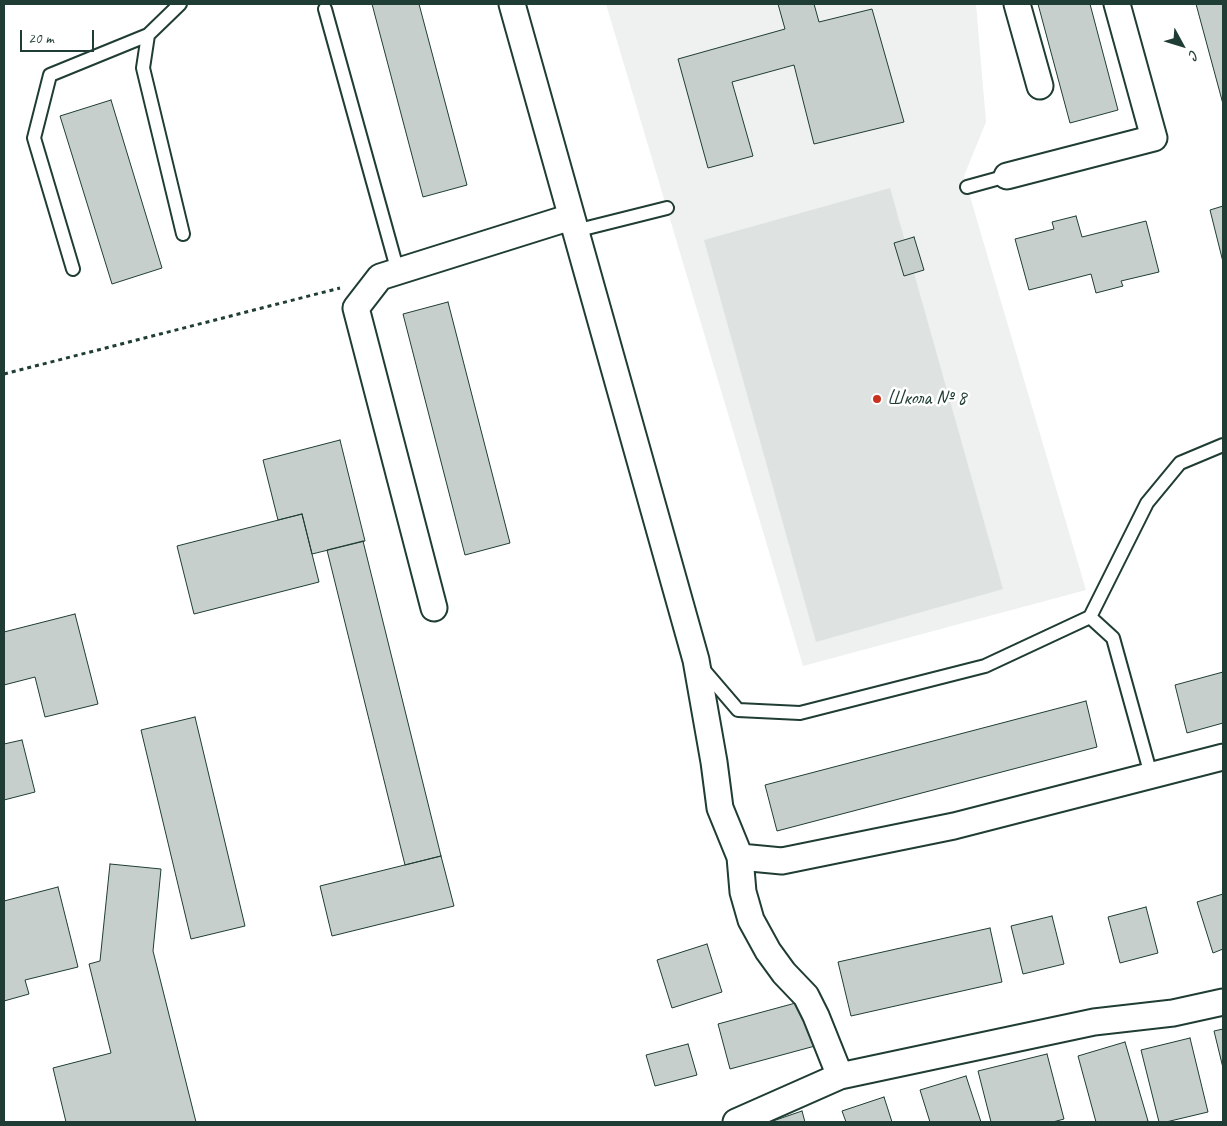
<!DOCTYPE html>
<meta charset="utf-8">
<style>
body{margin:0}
#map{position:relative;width:1227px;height:1126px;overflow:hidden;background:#fff;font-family:Caveat,sans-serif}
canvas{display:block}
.frame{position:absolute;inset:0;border:5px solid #1f3d34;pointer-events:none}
.north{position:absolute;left:1157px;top:20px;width:50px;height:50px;-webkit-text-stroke:4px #fff;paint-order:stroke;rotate:129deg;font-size:14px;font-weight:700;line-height:20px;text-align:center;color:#1f3d34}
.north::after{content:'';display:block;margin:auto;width:18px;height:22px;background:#1f3d34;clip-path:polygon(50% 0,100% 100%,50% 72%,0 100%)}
.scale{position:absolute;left:20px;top:30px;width:74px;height:22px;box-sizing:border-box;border:2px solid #1f3d34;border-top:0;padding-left:6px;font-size:15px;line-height:18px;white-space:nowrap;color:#1f3d34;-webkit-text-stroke:4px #fff;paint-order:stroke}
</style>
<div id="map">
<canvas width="1227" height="1126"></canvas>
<div class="frame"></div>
<div class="north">С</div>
<div class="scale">20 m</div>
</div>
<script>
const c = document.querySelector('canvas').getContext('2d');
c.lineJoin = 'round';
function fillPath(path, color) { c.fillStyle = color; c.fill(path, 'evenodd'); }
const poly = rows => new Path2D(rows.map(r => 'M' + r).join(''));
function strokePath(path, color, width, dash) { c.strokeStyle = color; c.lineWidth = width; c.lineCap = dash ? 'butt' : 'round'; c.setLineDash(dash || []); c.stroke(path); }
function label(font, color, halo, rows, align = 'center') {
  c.font = font + ' Caveat,sans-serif'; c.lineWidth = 5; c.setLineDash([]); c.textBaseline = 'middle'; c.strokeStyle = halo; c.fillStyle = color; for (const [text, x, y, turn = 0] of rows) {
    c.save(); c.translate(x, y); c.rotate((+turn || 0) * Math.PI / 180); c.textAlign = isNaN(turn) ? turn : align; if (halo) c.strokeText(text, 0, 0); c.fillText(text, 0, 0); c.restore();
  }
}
fillPath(poly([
 [606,4,976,4,986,122,964,176,1086,590,803,666]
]), '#eef1f0');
fillPath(poly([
 [890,188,1003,589,816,642,704,240]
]), '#dee3e2');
const building = poly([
 [372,4,419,4,467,185,423,197,372,4],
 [778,4,814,4,819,22,872,9,904,122,814,144,794,65,732,82,753,156,708,168,678,59,785,29,778,4],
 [1038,4,1090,4,1118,110,1070,123,1038,4],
 [1196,4,1223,4,1223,104,1196,4],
 [111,100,162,268,112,284,60,116,111,100],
 [1223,206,1223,262,1210,210,1223,206],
 [1076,216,1082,237,1146,221,1159,272,1121,281,1123,286,1096,293,1091,274,1029,290,1015,239,1054,229,1052,222,1076,216],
 [914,237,924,270,904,276,894,243,914,237],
 [448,302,510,543,465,555,403,314,448,302],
 [340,440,365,541,312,554,302,514,278,520,263,460,340,440],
 [302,514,319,582,194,614,177,546,302,514],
 [363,541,441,856,405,865,327,550,363,541],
 [75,614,98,704,45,717,35,677,4,685,4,632,75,614],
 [1223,672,1223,723,1187,733,1175,685,1223,672],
 [1086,701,1097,747,777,831,765,785,1086,701],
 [195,717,245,926,191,939,141,730,195,717],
 [22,740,35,792,4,800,4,744,22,740],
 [441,856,454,906,332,936,320,886,441,856],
 [110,864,161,869,153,951,196,1122,66,1122,53,1068,111,1053,89,964,100,961,110,864],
 [58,887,78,967,25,980,29,994,4,1001,4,901,58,887],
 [1223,894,1223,949,1213,953,1197,902,1223,894],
 [1146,907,1158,953,1120,963,1108,917,1146,907],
 [1052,916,1064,964,1023,974,1011,926,1052,916],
 [990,928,1002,982,851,1016,838,962,990,928],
 [707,944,722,992,672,1008,657,960,707,944],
 [803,1001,815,1046,730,1069,718,1024,803,1001],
 [1223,1029,1223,1068,1214,1031,1223,1029],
 [1190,1038,1208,1112,1166,1122,1159,1122,1141,1050,1190,1038],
 [1125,1042,1148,1121,1144,1122,1096,1122,1078,1056,1125,1042],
 [688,1044,697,1075,655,1086,646,1055,688,1044],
 [1047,1054,1064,1119,1053,1122,991,1122,978,1071,1047,1054],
 [966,1076,981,1122,930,1122,920,1090,966,1076],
 [884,1097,892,1122,846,1122,842,1111,884,1097],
 [802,1111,805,1122,770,1122,802,1111]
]);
fillPath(building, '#c7cfcc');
strokePath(building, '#1f3d34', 1);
const service = poly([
 [180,4,148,35,143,68,183,234],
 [325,9,398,272],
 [967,187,1007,176],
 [575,231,667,208],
 [73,269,34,138,50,75,148,35],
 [1090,617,1113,638,1151,775],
 [702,668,738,710,800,713,985,666,1090,617,1147,503,1180,463,1223,445]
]);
const minor = poly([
 [512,4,696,660,714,762,720,808,740,857,743,892,751,920,768,951,784,973,806,996,816,1016,840,1076],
 [1017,4,1040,86],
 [1007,176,1154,138,1117,4],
 [434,608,356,308,380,277,571,217],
 [740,857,782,861,954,826,1223,757],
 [736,1122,840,1076,1094,1022,1173,1013,1223,1002]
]);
strokePath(service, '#1f3d34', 16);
strokePath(minor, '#1f3d34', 29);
strokePath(poly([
 [4,374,340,288]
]), '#1f3d34', 3, [4, 4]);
strokePath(service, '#fff', 12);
strokePath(minor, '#fff', 25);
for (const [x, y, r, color] of [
 [877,399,5,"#c8321e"]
]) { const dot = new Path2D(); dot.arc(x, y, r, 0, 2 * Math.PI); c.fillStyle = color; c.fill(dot); strokePath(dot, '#fff', 2); }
label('20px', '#1f3d34', '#fff', [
 ["Школа № 8",887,399]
], 'left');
</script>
